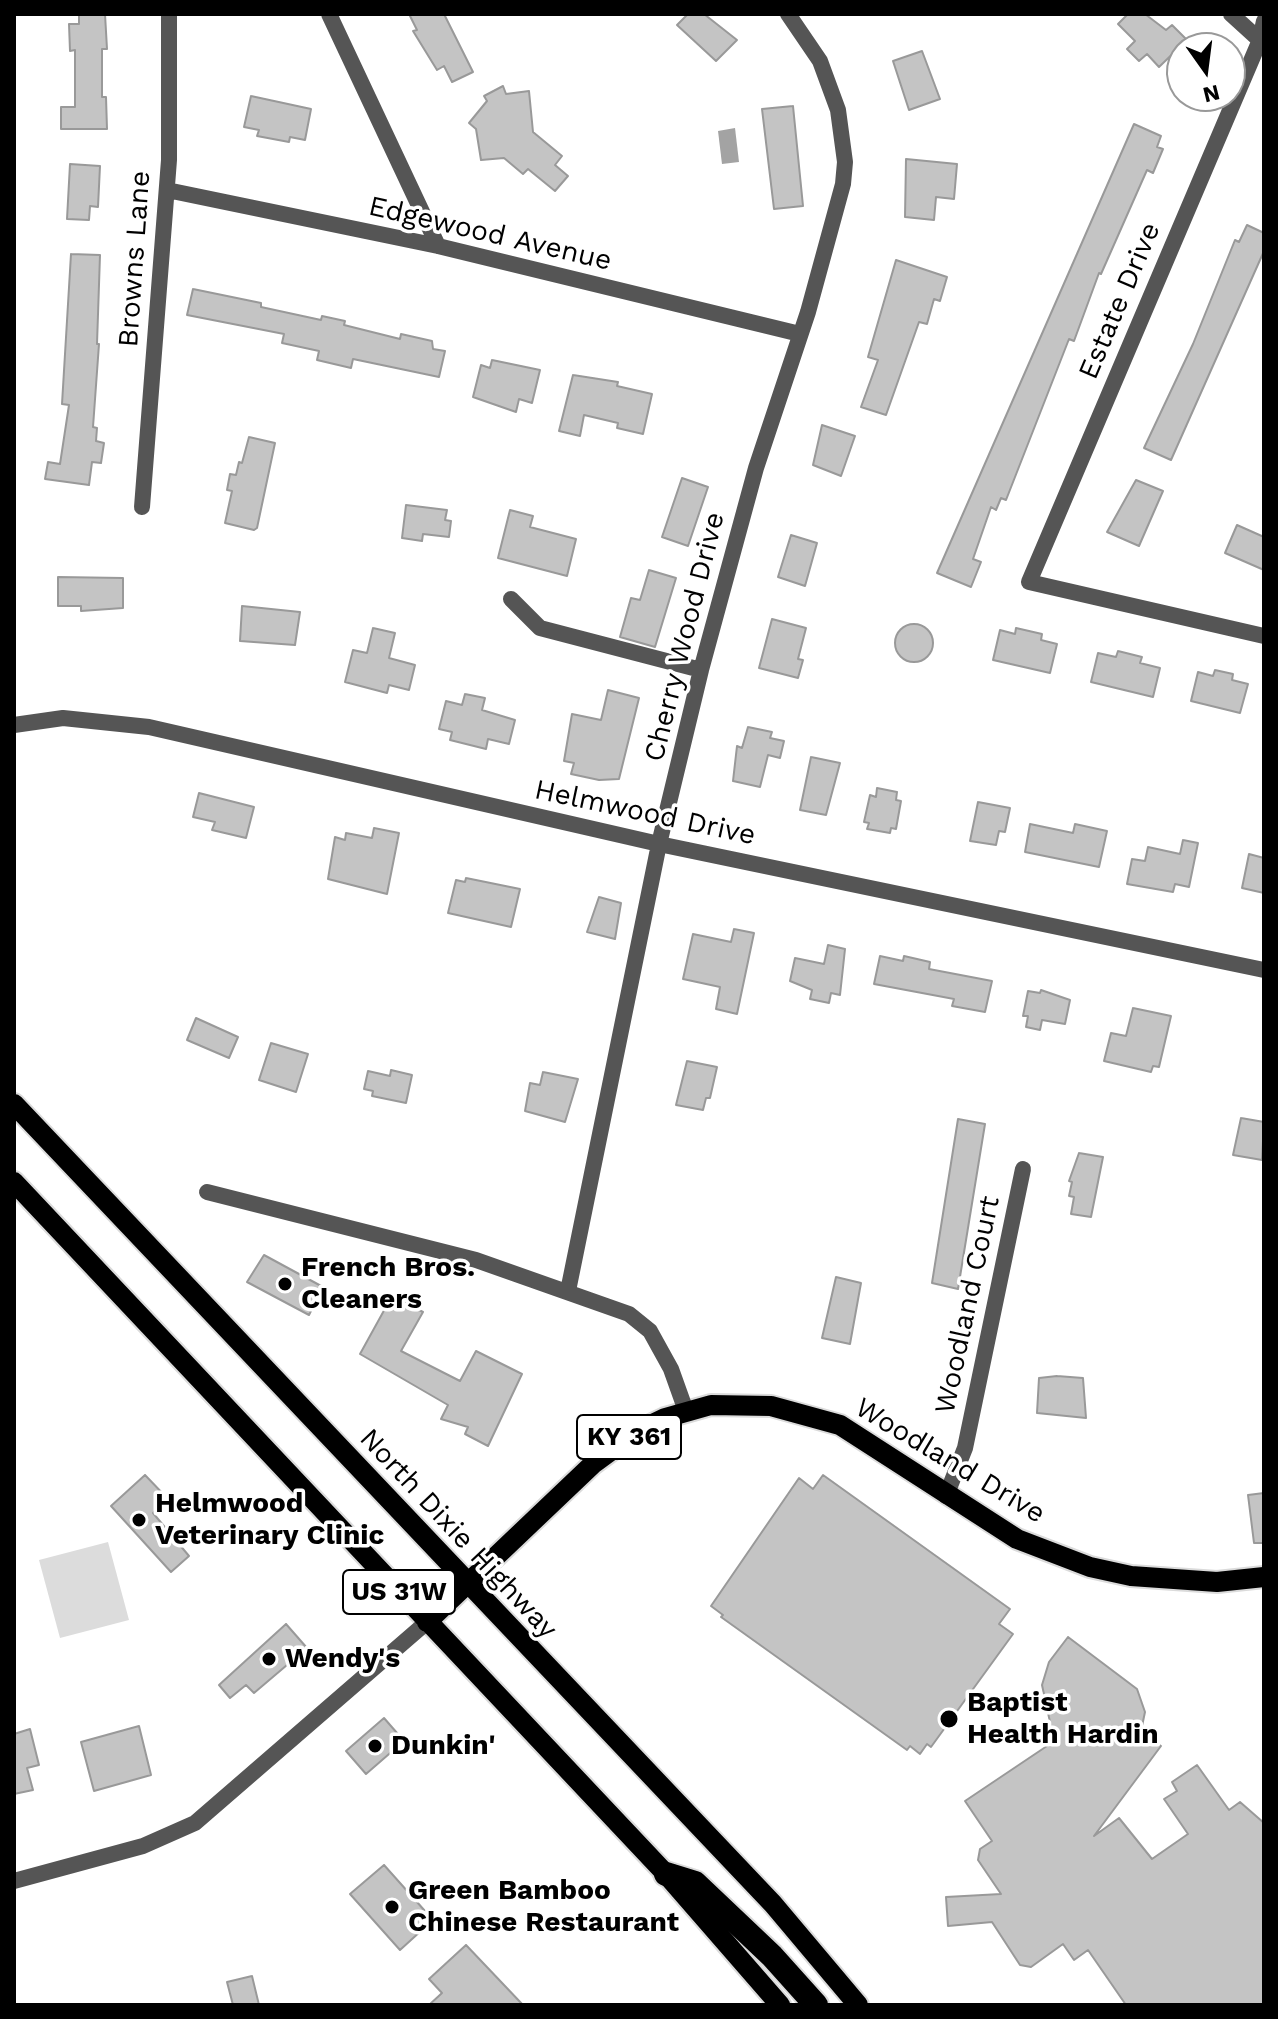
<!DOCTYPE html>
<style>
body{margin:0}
#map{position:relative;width:1278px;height:2019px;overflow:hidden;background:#fff;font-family:"Work Sans",sans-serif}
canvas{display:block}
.frame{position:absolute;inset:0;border:16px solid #000;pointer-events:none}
.north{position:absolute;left:1166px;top:32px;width:80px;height:80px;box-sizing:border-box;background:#fff;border:2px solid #999;border-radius:50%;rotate:166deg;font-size:22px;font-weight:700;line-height:32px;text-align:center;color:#000}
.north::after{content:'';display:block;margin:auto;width:28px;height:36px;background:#000;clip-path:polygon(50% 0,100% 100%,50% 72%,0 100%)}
</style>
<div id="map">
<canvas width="1278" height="2019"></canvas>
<div class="frame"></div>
<div class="north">N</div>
</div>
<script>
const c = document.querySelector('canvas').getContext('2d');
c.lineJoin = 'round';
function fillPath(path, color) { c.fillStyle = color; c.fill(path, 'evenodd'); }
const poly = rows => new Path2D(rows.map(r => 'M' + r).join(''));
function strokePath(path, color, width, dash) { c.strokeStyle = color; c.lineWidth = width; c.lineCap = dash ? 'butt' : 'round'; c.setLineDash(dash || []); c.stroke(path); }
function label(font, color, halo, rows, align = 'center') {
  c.font = font + ' "Work Sans",sans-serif'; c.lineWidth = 7; c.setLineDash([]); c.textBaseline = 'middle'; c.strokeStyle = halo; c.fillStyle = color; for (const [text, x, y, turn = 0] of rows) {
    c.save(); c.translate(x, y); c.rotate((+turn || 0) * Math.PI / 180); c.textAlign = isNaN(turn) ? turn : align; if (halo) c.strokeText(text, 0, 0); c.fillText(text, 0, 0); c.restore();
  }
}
fillPath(poly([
 [108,1542,129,1620,60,1638,39,1560]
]), '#dcdcdc');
fillPath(poly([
 [735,128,739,162,722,164,718,131]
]), '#a3a3a3');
const building = poly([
 [79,14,105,14,107,49,102,49,102,97,106,97,107,129,61,129,61,107,75,107,75,50,70,51,69,24,79,24,79,14],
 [409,14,444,14,473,72,452,82,444,66,437,70,413,31,417,30,409,14],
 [688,14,704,14,737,40,716,61,677,25,688,14],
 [1128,14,1145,14,1166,30,1172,25,1187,40,1159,67,1147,54,1139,61,1127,49,1135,41,1118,24,1128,14],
 [922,51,940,99,909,110,893,61,922,51],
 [503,86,506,94,529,91,533,132,562,156,555,165,568,176,555,191,528,169,523,174,504,158,481,160,476,129,469,123,487,101,484,96,503,86],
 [251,96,311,109,305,140,290,137,289,142,257,136,259,130,244,127,251,96],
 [793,106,803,206,774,209,762,109,793,106],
 [1134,124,1161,136,1157,147,1163,149,1153,173,1147,170,1101,274,1099,273,1074,341,1069,339,1006,500,1001,498,996,510,991,507,973,559,981,562,971,587,937,573,1134,124],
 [906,159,957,164,954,199,936,197,934,220,905,217,906,159],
 [70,164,100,166,98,207,90,206,89,220,67,219,70,164],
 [1247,225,1264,233,1264,251,1171,460,1144,448,1193,344,1235,240,1239,242,1247,225],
 [71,254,100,255,97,344,99,344,93,427,97,428,96,441,104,443,101,463,92,462,89,485,45,479,48,462,60,464,69,405,62,404,71,254],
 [896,260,947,277,940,301,934,299,927,324,919,322,886,415,861,407,878,360,868,357,896,260],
 [193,289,261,303,261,307,321,320,322,316,345,321,344,325,400,339,401,334,432,341,433,349,445,351,439,377,353,359,351,368,317,360,319,351,282,343,284,334,187,315,193,289],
 [492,360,540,370,532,403,519,399,516,412,473,397,481,365,490,368,492,360],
 [573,375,618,382,617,386,652,394,643,434,617,428,618,423,584,415,580,436,559,431,573,375],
 [822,425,855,436,841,476,813,465,822,425],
 [249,437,275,443,257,528,254,530,225,523,232,491,227,490,230,474,236,475,239,462,242,463,249,437],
 [682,478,708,487,688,546,662,537,682,478],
 [1136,480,1163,491,1139,546,1107,532,1136,480],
 [406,505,447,510,445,520,451,521,449,537,423,534,422,541,402,538,406,505],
 [510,510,533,516,530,527,576,539,567,576,498,558,510,510],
 [1237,525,1264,537,1264,570,1225,553,1237,525],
 [791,535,817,543,805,586,778,577,791,535],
 [649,570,676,578,655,647,620,637,631,598,640,600,649,570],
 [58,577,123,578,123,608,81,611,81,606,58,606,58,577],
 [242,606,300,612,295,645,240,641,242,606],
 [772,619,806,628,798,659,803,660,798,678,759,668,772,619],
 '895 643a19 19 0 1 1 38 0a19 19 0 1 1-38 0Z',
 [373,628,395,633,389,658,415,665,409,690,389,685,387,693,345,682,353,650,367,653,373,628],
 [1016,628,1042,634,1041,640,1057,644,1050,673,993,660,1000,630,1015,634,1016,628],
 [1118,651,1142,657,1140,663,1160,668,1153,697,1091,682,1098,653,1116,657,1118,651],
 [1215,670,1233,674,1232,680,1248,684,1240,713,1191,701,1198,672,1213,676,1215,670],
 [608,690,639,698,619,779,599,780,571,774,574,763,564,761,572,714,601,720,608,690],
 [465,694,485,698,482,710,515,720,509,744,488,739,486,749,450,740,452,732,439,729,446,701,462,705,465,694],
 [748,727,772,732,770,738,784,741,780,758,768,755,760,787,733,781,737,746,742,748,748,727],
 [811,757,840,763,826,815,800,810,811,757],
 [877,788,897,792,896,800,901,801,896,829,891,828,890,833,867,829,869,823,864,822,870,795,876,797,877,788],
 [199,793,254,807,246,838,212,830,215,822,193,817,199,793],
 [978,802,1010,808,1005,832,999,831,996,845,970,841,978,802],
 [1030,824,1073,833,1075,824,1107,831,1099,867,1025,852,1030,824],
 [374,828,399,833,387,894,328,879,335,837,345,840,346,833,372,838,374,828],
 [1183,840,1198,843,1189,887,1175,884,1173,892,1127,884,1132,859,1145,861,1148,847,1180,854,1183,840],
 [1249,854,1264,858,1264,893,1242,888,1249,854],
 [466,878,520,889,511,927,448,913,456,880,465,882,466,878],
 [599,897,621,903,615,939,587,932,599,897],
 [734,929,754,933,737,1014,716,1009,720,987,683,979,693,934,731,942,734,929],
 [828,945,845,949,840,995,831,993,829,1003,810,999,812,990,790,981,795,958,824,964,828,945],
 [880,956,903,961,904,956,930,962,929,969,992,981,985,1012,952,1006,954,999,874,984,880,956],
 [1041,990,1070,1000,1065,1024,1042,1020,1040,1030,1026,1027,1028,1016,1023,1016,1028,991,1040,993,1041,990],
 [1133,1008,1171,1016,1159,1067,1153,1066,1151,1072,1104,1061,1111,1033,1126,1036,1133,1008],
 [196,1018,238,1037,229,1058,187,1040,196,1018],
 [271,1043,308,1054,296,1092,259,1080,271,1043],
 [687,1061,717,1067,710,1098,706,1098,703,1110,676,1105,687,1061],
 [391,1070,412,1075,406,1103,372,1096,373,1091,364,1089,368,1071,390,1076,391,1070],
 [543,1072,578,1079,565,1122,525,1111,530,1083,540,1085,543,1072],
 [1241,1118,1264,1122,1262,1160,1233,1155,1241,1118],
 [958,1119,985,1124,958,1289,932,1283,958,1119],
 [1079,1153,1103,1157,1091,1217,1071,1214,1074,1197,1069,1196,1072,1182,1069,1181,1079,1153],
 [264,1255,323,1287,309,1315,247,1282,264,1255],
 [836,1277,861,1283,850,1344,822,1338,836,1277],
 [392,1296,423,1312,401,1351,460,1381,476,1351,522,1374,488,1446,465,1434,468,1427,441,1419,448,1405,360,1354,392,1296],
 [1057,1376,1083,1378,1086,1418,1037,1413,1039,1378,1057,1376],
 [145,1475,168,1499,153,1513,189,1556,171,1572,111,1506,145,1475],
 [823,1475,1010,1609,999,1624,1013,1634,931,1747,927,1744,920,1754,910,1746,907,1750,721,1617,723,1615,711,1606,799,1478,813,1489,823,1475],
 [1264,1493,1264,1543,1254,1543,1248,1495,1264,1493],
 [286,1624,307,1648,254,1693,246,1685,230,1698,219,1685,286,1624],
 [1068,1637,1137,1689,1145,1712,1141,1731,1161,1746,1094,1836,1119,1818,1152,1859,1188,1834,1164,1799,1177,1791,1172,1782,1197,1765,1229,1810,1240,1802,1264,1823,1264,2005,1126,2005,1088,1950,1074,1960,1063,1944,1031,1967,1020,1965,992,1922,948,1926,946,1897,1001,1894,978,1860,980,1849,992,1841,965,1801,1050,1744,1050,1722,1042,1685,1049,1662,1068,1637],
 [384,1718,404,1741,366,1774,346,1751,384,1718],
 [139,1726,151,1775,94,1791,81,1742,139,1726],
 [30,1729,39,1765,27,1768,33,1790,14,1794,14,1734,30,1729],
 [384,1865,433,1920,400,1950,350,1894,384,1865],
 [466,1945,523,2005,429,2005,442,1993,429,1979,466,1945],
 [252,1976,259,2005,233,2005,227,1982,252,1976]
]);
fillPath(building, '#c4c4c4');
strokePath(building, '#999', 2);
const primary = poly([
 [14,1104,773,1904,858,2005],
 [14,1182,666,1874,780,2005],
 [427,1622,593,1464,638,1431,665,1418,711,1405,771,1406,840,1425,1017,1539,1090,1567,1131,1576,1217,1582,1264,1577]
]);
const highway = poly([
 [666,1874,695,1883,772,1956,816,2005]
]);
strokePath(primary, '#dbdbdb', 24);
strokePath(highway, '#dbdbdb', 28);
strokePath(poly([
 [329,14,438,246],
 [1231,14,1264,44],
 [1264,21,1260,40,1029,582,1264,636],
 [167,190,438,246,800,334],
 [142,507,169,160,169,14],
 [511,599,540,628,701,670],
 [14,725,63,718,149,727,659,844,1264,970],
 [207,1192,476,1260,629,1314,650,1331,671,1369,686,1411],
 [568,1291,659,844,701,670,756,468,808,312,843,184,845,162,838,110,820,61,788,14],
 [946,1496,965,1448,1023,1169],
 [14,1881,143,1846,195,1823,427,1622]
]), '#555', 16);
strokePath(primary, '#000', 20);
strokePath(highway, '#000', 24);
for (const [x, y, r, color] of [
 [285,1284,8,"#000"],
 [139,1520,8,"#000"],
 [269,1659,8,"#000"],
 [949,1719,10,"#000"],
 [375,1746,8,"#000"],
 [392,1907,8,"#000"]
]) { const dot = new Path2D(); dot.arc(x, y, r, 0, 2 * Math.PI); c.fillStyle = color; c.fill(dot); strokePath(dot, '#fff', 3); }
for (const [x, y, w] of [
 [629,1437,104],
 [399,1592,112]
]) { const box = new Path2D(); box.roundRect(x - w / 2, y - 22, w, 44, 6); c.fillStyle = '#fff'; c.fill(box); strokePath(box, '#000', 2); }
label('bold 26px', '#000', null, [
 ["KY 361",629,1437],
 ["US 31W",399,1592]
]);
label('28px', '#000', '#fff', [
 ["Edgewood Avenue",490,234,13],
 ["Browns Lane",135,259,-86],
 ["Estate Drive",1120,301,-67],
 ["Cherry Wood Drive",685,637,-76],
 ["Helmwood Drive",645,813,12],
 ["Woodland Court",968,1305,-78],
 ["Woodland Drive",950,1461,31],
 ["North Dixie Highway",458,1534,47]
]);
label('bold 28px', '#000', '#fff', [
 ["French Bros.",301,1268],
 ["Cleaners",301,1300],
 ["Helmwood",155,1504],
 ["Veterinary Clinic",155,1536],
 ["Wendy's",285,1659],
 ["Baptist",967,1703],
 ["Health Hardin",967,1735],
 ["Dunkin'",391,1746],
 ["Green Bamboo",408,1891],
 ["Chinese Restaurant",408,1923]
], 'left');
</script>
